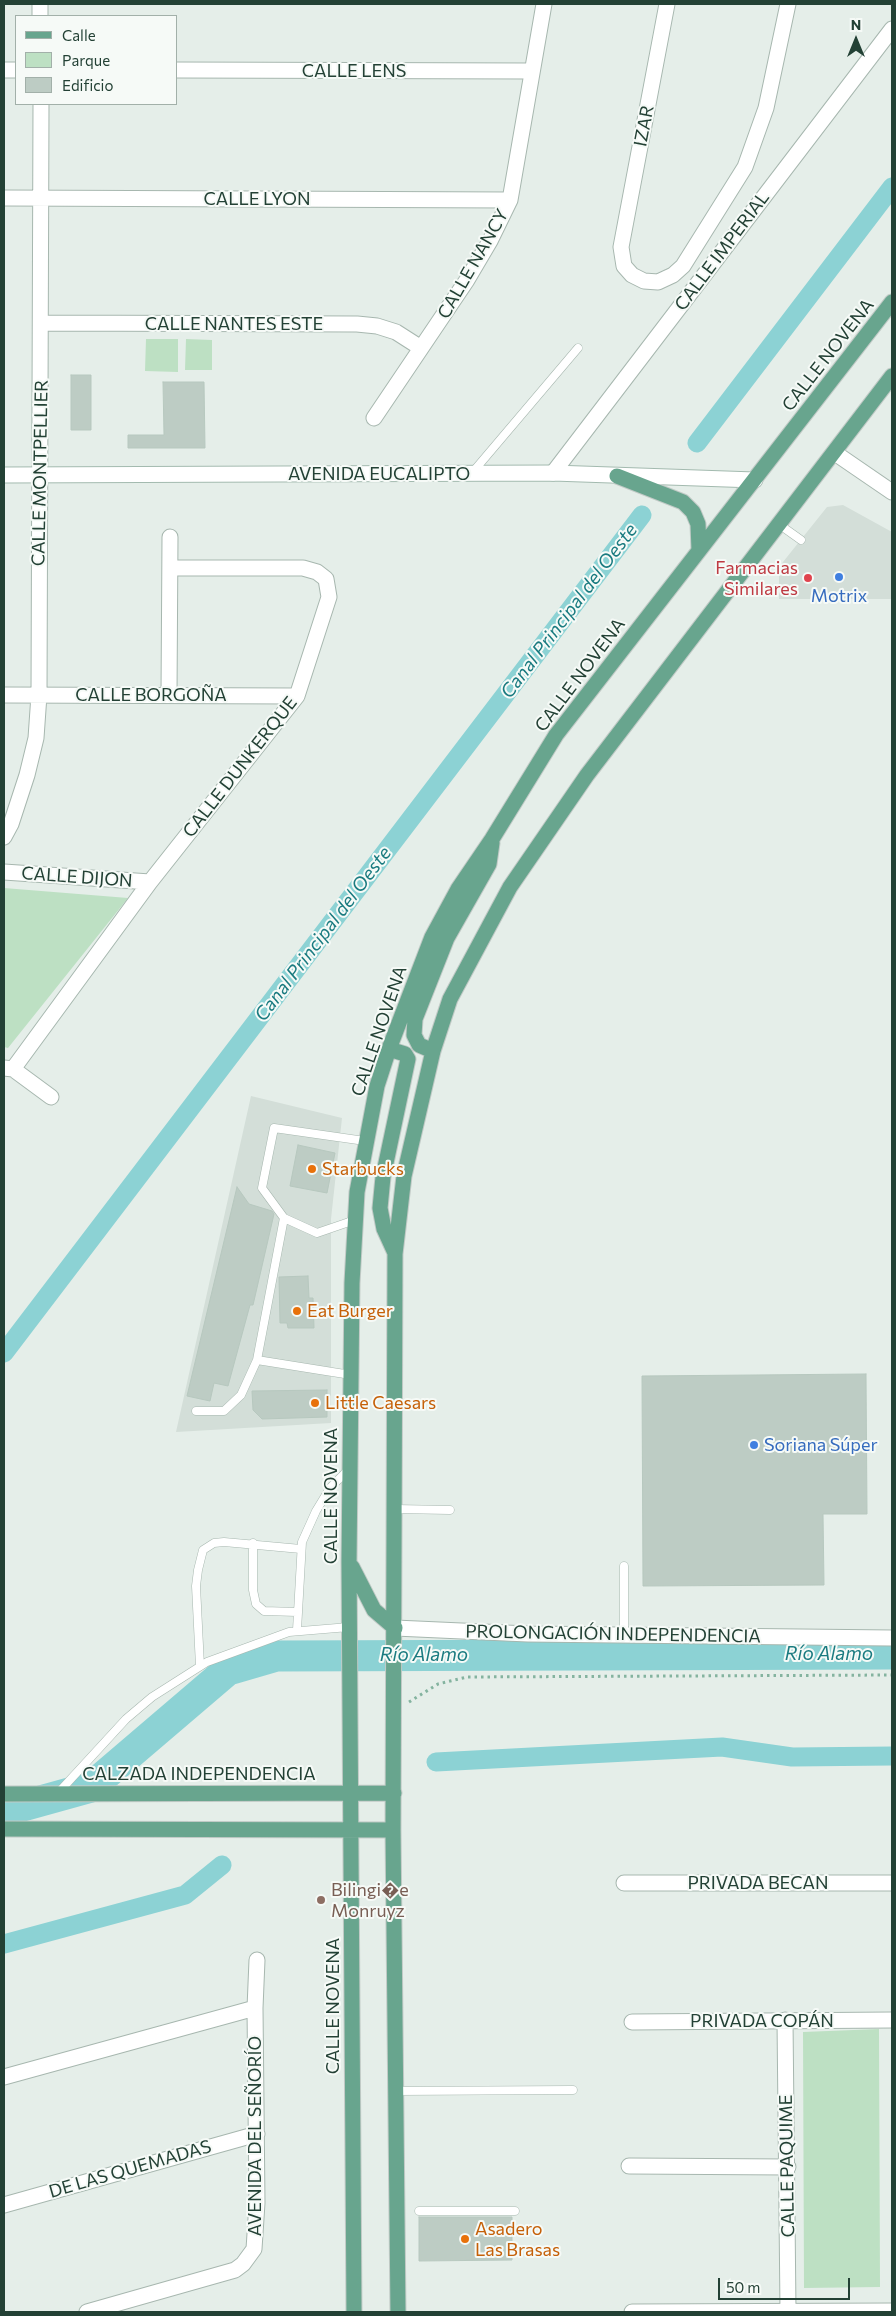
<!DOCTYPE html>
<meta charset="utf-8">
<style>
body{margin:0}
#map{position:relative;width:896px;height:2316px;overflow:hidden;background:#e5eee9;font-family:Commissioner,sans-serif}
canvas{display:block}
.frame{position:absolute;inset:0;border:5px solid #234135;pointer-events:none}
.legend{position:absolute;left:15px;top:15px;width:162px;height:90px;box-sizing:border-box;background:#f6faf7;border:1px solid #a2b0a9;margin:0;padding:6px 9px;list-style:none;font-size:15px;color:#234135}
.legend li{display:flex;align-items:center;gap:10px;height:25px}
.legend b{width:25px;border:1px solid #a2b0a9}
.north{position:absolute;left:831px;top:15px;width:50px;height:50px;-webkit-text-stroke:4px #f6faf7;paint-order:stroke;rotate:0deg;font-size:14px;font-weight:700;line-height:20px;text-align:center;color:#234135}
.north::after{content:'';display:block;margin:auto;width:18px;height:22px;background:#234135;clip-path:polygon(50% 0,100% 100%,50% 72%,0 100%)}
.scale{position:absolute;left:718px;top:2278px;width:132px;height:22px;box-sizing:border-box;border:2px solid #234135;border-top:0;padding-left:6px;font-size:15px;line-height:18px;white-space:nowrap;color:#234135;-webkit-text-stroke:4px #f6faf7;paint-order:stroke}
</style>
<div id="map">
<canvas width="896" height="2316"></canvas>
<div class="frame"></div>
<ul class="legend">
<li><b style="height:6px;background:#68a58e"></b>Calle</li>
<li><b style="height:14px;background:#bde0c3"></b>Parque</li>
<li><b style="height:14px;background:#bdccc4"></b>Edificio</li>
</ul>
<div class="north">N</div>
<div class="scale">50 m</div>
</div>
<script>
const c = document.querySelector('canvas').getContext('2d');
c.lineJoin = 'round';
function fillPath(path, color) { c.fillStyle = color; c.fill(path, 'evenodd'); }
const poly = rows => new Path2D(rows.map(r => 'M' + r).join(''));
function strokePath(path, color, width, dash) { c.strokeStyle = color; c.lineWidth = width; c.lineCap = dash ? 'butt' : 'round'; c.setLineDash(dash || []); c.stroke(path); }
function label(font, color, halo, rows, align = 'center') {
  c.font = font + ' Commissioner,sans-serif'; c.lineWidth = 4; c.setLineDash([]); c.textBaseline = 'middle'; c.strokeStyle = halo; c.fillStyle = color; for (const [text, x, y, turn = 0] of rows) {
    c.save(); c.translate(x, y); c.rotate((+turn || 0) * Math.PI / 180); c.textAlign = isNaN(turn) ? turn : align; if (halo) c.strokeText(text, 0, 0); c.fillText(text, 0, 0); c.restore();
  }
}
fillPath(poly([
 [843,505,892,532,892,599,779,599,779,567,827,507],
 [251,1096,342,1118,331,1219,331,1423,176,1432]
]), '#d3ded8');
fillPath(poly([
 [146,339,178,339,178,372,145,371],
 [186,339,212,340,212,370,185,370],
 [4,888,128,898,8,1048,4,1047],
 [879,2029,880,2287,804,2288,803,2032]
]), '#bde0c3');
strokePath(poly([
 [697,443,892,187],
 [4,1353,642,515],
 [436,1762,722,1747,792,1757,892,1756],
 [4,1944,185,1895,222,1865]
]), '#8cd2d4', 19);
strokePath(poly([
 [4,1808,19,1807,91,1787,228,1670,276,1656,892,1654]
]), '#8cd2d4', 31);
const building = poly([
 [71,375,91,375,91,430,71,430,71,375],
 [163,382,204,382,205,448,128,448,128,435,164,435,163,382],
 [298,1145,335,1153,327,1193,290,1186,298,1145],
 [237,1187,249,1204,272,1211,274,1214,253,1305,250,1305,228,1386,214,1383,210,1401,187,1396,237,1187],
 [308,1276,309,1298,313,1298,314,1328,288,1328,287,1323,280,1323,279,1277,308,1276],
 [866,1374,867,1514,823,1514,824,1585,643,1586,642,1376,866,1374],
 [327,1390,327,1417,262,1419,253,1410,252,1391,327,1390],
 [419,2217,512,2217,512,2260,419,2261,419,2217]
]);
fillPath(building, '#bdccc4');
strokePath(building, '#b7c8bf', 1);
const lane = poly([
 [472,473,578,348],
 [780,525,801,540],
 [355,1220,317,1233,284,1218,262,1188,274,1128,365,1141],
 [257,1360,351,1375],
 [196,1411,224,1411,241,1395,257,1360,284,1218],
 [395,1509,450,1510],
 [253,1543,253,1590,256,1604,264,1611,297,1612],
 [297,1630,302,1542,316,1511,330,1488,348,1470],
 [624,1636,624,1566],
 [200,1666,196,1586,198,1570,203,1550,214,1543,224,1542,301,1549],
 [58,1793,126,1719,152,1697,207,1662,289,1632,349,1627],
 [396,2091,573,2090],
 [419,2211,515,2211]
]);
const street = poly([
 [40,4,40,16],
 [667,4,621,247,624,266,632,275,644,281,658,282,673,275,683,266,745,167,766,108,788,4],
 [4,70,16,70],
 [176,70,531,71],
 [4,198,510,200],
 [41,323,357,324,377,326,396,332,421,348],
 [374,418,467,280,490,241,510,200,544,4],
 [835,453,892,492],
 [553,473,892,29],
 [4,695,297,696],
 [169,695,170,537],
 [4,837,11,824,27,775,36,738,39,695,41,104],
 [4,872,150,882],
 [4,1068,13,1069,51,1097],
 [13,1069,150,882,297,696,329,597,326,579,317,572,303,568,170,568],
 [395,1628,528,1634,892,1638],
 [624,1883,892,1883],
 [785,2020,788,2311],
 [632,2022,892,2020],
 [4,2077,255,2008],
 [629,2166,788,2167],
 [4,2205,257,2134],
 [87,2312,235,2270,243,2264,254,2249,257,2203,255,2008,257,1960],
 [632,2312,892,2311]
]);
const secondary = poly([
 [4,475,553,473,755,480]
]);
const primary = poly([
 [617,476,683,502,693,512,698,524,699,550],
 [389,1049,405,1054,408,1059,383,1177,380,1208,384,1229,395,1253],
 [433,1051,419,1045,414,1035,415,1019,447,938,489,864,492,843],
 [352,1567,374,1610,395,1628],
 [4,1794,394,1793],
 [4,1829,393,1830],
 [354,2312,349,1561,352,1283,357,1192,377,1086,389,1049,432,937,458,889,492,839,556,735,892,302],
 [398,2312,393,1830,395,1254,404,1176,433,1051,450,999,510,887,587,775,892,376]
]);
strokePath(lane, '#a7b7af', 9);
strokePath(street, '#a7b7af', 17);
strokePath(secondary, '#a3baaf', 17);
strokePath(primary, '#c1cac6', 17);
strokePath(poly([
 [409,1702,438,1684,467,1677,892,1675]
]), '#84b39f', 3, [2.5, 4]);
strokePath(lane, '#fff', 8);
strokePath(street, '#fff', 15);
strokePath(secondary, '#fff', 15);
strokePath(primary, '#68a58e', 15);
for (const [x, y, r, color] of [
 [839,577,5,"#3f7fe0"],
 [808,578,5,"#e0444e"],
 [312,1169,5,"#e8710a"],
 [297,1311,5,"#e8710a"],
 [315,1403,5,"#e8710a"],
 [754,1445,5,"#3f7fe0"],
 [321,1900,5,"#8d6e63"],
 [465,2239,5,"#e8710a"]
]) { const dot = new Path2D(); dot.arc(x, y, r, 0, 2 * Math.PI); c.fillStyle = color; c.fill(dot); strokePath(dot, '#f6faf7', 2); }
label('18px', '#234135', '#f6faf7', [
 ["CALLE LENS",354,71],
 ["IZAR",644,126,-79],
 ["CALLE LYON",257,199],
 ["CALLE IMPERIAL",722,251,-53],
 ["CALLE NANCY",473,264,-60],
 ["CALLE NANTES ESTE",234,324],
 ["CALLE NOVENA",828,355,-52],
 ["CALLE MONTPELLIER",40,473,-89],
 ["AVENIDA EUCALIPTO",379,474],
 ["CALLE NOVENA",580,675,-53],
 ["CALLE BORGOÑA",151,695],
 ["CALLE DUNKERQUE",240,767,-52],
 ["CALLE DIJON",77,877,4],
 ["CALLE NOVENA",379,1031,-71],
 ["CALLE NOVENA",331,1496,-90],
 ["PROLONGACIÓN INDEPENDENCIA",613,1634,1],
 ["CALZADA INDEPENDENCIA",199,1774],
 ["PRIVADA BECAN",758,1883],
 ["CALLE NOVENA",333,2006,-90],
 ["PRIVADA COPÁN",762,2021],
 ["AVENIDA DEL SEÑORÍO",255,2136,-90],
 ["CALLE PAQUIME",787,2166,-91],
 ["DE LAS QUEMADAS",130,2169,-16]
]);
label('18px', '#be3a42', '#f6faf7', [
 ["Farmacias",798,568],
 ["Similares",798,589]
], 'right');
label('18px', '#366cbe', '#f6faf7', [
 ["Motrix",839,596],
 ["Soriana Súper",764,1445,"left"]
]);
label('18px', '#c56008', '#f6faf7', [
 ["Starbucks",322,1169],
 ["Eat Burger",307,1311],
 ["Little Caesars",325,1403],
 ["Asadero",475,2229],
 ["Las Brasas",475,2250]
], 'left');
label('18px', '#785e54', '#f6faf7', [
 ["Bilingi�e",331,1890],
 ["Monruyz",331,1911]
], 'left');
label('italic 19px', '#1a7b80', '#f6faf7', [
 ["Canal Principal del Oeste",569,611,-53],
 ["Canal Principal del Oeste",323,934,-53],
 ["Río Alamo",829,1654],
 ["Río Alamo",424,1655]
]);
</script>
